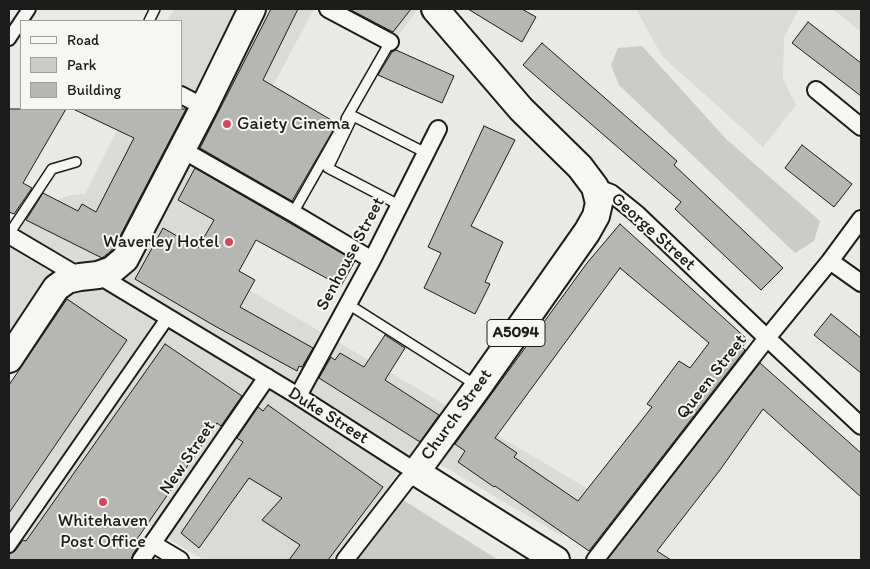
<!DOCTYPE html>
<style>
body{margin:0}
#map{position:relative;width:870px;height:569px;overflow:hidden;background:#e9e9e5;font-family:Itim,sans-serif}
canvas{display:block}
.frame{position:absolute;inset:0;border:10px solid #1c1c1c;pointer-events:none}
.legend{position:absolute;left:20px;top:20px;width:162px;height:90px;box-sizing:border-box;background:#f6f6f2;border:1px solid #9f9f9c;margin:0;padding:6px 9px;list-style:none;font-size:15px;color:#1c1c1c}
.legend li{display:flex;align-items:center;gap:10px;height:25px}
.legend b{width:25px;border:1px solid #9f9f9c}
</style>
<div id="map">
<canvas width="870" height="569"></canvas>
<div class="frame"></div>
<ul class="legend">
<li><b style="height:6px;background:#f6f6f2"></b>Road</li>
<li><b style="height:14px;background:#cbcbc7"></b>Park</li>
<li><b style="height:14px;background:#b6b6b3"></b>Building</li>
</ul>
</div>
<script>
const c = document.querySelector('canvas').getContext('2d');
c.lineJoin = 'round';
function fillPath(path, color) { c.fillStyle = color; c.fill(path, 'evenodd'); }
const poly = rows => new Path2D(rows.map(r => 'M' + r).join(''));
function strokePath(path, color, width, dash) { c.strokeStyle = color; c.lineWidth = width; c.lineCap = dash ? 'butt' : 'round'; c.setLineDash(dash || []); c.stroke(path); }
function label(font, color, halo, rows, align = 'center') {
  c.font = font + ' Itim,sans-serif'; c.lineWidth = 4; c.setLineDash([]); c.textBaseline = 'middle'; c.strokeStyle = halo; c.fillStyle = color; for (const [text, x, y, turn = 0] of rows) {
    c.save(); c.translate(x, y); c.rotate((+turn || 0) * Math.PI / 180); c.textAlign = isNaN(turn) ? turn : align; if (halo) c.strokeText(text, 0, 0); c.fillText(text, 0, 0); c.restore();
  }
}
fillPath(poly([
 [174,9,314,9,268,95,292,107,212,268,597,494,562,536,416,450,332,560,204,560,170,540,124,505,87,560,9,560,9,454,58,381,9,339,9,221,10,218,70,195,85,194,128,109,181,109,181,21,168,21],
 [319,9,418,9,390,46],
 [636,9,799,9,784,37,783,79,796,105,763,147,662,56],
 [833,9,861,9,861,32]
]), '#dadad6');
fillPath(poly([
 [642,46,726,139,820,221,814,241,795,253,619,85,611,65,618,48],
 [403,500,484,551,499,560,357,560]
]), '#cbcbc7');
const building = poly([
 [271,9,298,9,263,80,338,124,335,127,292,201,200,148,271,9],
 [349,9,411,9,393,32,349,9],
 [468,9,522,9,536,17,522,42,468,9],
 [808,22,861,63,861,96,792,43,808,22],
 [542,43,677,161,674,165,783,268,761,290,675,209,681,202,523,65,542,43],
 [396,50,454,76,442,103,378,75,392,52,396,50],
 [9,109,66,109,23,183,32,188,14,214,9,212,9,109],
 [73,109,186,109,118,240,111,251,102,258,26,220,43,193,78,211,82,204,96,212,134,138,73,109],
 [484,126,515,140,471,226,503,242,485,282,490,284,475,314,424,288,441,253,428,247,484,126],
 [802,145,852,184,834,207,785,168,802,145],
 [195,168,355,261,341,286,256,240,239,271,255,280,240,307,313,348,302,367,299,366,297,371,213,325,135,279,163,228,198,248,214,220,178,200,195,168],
 [620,224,748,340,742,347,745,350,589,551,495,486,494,487,458,462,465,451,455,444,587,263,620,224],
 [620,268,709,343,690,368,679,361,647,404,652,407,578,501,514,457,517,453,495,438,620,268],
 [67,299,127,340,9,513,9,385,67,299],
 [831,314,861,338,861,373,814,335,831,314],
 [385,335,405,348,385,380,439,415,420,442,319,378,331,357,335,360,340,353,364,367,385,335],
 [165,344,242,396,221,426,217,423,135,542,139,545,133,554,131,560,9,560,9,554,15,551,23,540,26,541,165,344],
 [760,363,861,453,861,497,763,409,720,470,657,551,671,560,607,560,760,363],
 [268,405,383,487,328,560,289,560,300,545,262,520,282,498,249,478,199,548,181,533,243,442,237,438,258,407,263,411,268,405]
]);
fillPath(building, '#b6b6b3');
strokePath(building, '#1c1c1c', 1);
const service = poly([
 [149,21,155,9],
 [346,119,390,42],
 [399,205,328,168,353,116,426,153],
 [293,213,340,130],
 [9,234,52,169,76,162],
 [348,304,476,385]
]);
const pedestrian = poly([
 [9,39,29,9],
 [9,546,168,317]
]);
const minor = poly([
 [328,9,390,42],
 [816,90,861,127],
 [181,95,204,107],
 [181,149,293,213,372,260],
 [595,187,611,193,637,214,767,338,861,426],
 [9,235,80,277],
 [830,261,861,283],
 [98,275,298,396,416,472,406,481,345,560],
 [298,396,372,260,438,129],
 [153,544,180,560],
 [141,560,267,377],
 [595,560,767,338,830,261,861,219]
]);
const primary = poly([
 [435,9,521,109,580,167,595,187,599,203,596,216,587,232,478,387,416,472,556,560],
 [9,359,56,288,67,280,80,277,98,275,112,270,125,259,204,107,252,9]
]);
strokePath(service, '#1c1c1c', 12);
strokePath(pedestrian, '#1c1c1c', 16);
strokePath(minor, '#1c1c1c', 20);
strokePath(primary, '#1c1c1c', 30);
strokePath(service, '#f6f6f2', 9);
strokePath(pedestrian, '#f6f6f2', 12);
strokePath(minor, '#f6f6f2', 16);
strokePath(primary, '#f6f6f2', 26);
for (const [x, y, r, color] of [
 [227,124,5,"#d1495b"],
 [229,242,5,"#d1495b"],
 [103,502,5,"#d1495b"]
]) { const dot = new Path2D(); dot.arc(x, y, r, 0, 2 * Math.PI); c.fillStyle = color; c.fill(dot); strokePath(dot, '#f6f6f2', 2); }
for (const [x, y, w] of [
 [516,333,58]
]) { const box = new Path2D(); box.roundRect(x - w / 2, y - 13.5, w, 27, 4); c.fillStyle = '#f6f6f2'; c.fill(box); strokePath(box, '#1c1c1c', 1); }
label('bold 16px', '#1c1c1c', null, [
 ["A5094",516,333]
]);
label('18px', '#1c1c1c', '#f6f6f2', [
 ["Gaiety Cinema",237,124],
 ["Waverley Hotel",219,242,"right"],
 ["Whitehaven",103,521,"center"],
 ["Post Office",103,542,"center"]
], 'left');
label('18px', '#1c1c1c', '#f6f6f2', [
 ["George Street",653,232,42],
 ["Senhouse Street",351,254,-62],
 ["Queen Street",712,377,-52],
 ["Church Street",457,415,-54],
 ["Duke Street",328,416,32],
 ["New Street",188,458,-56]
]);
</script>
